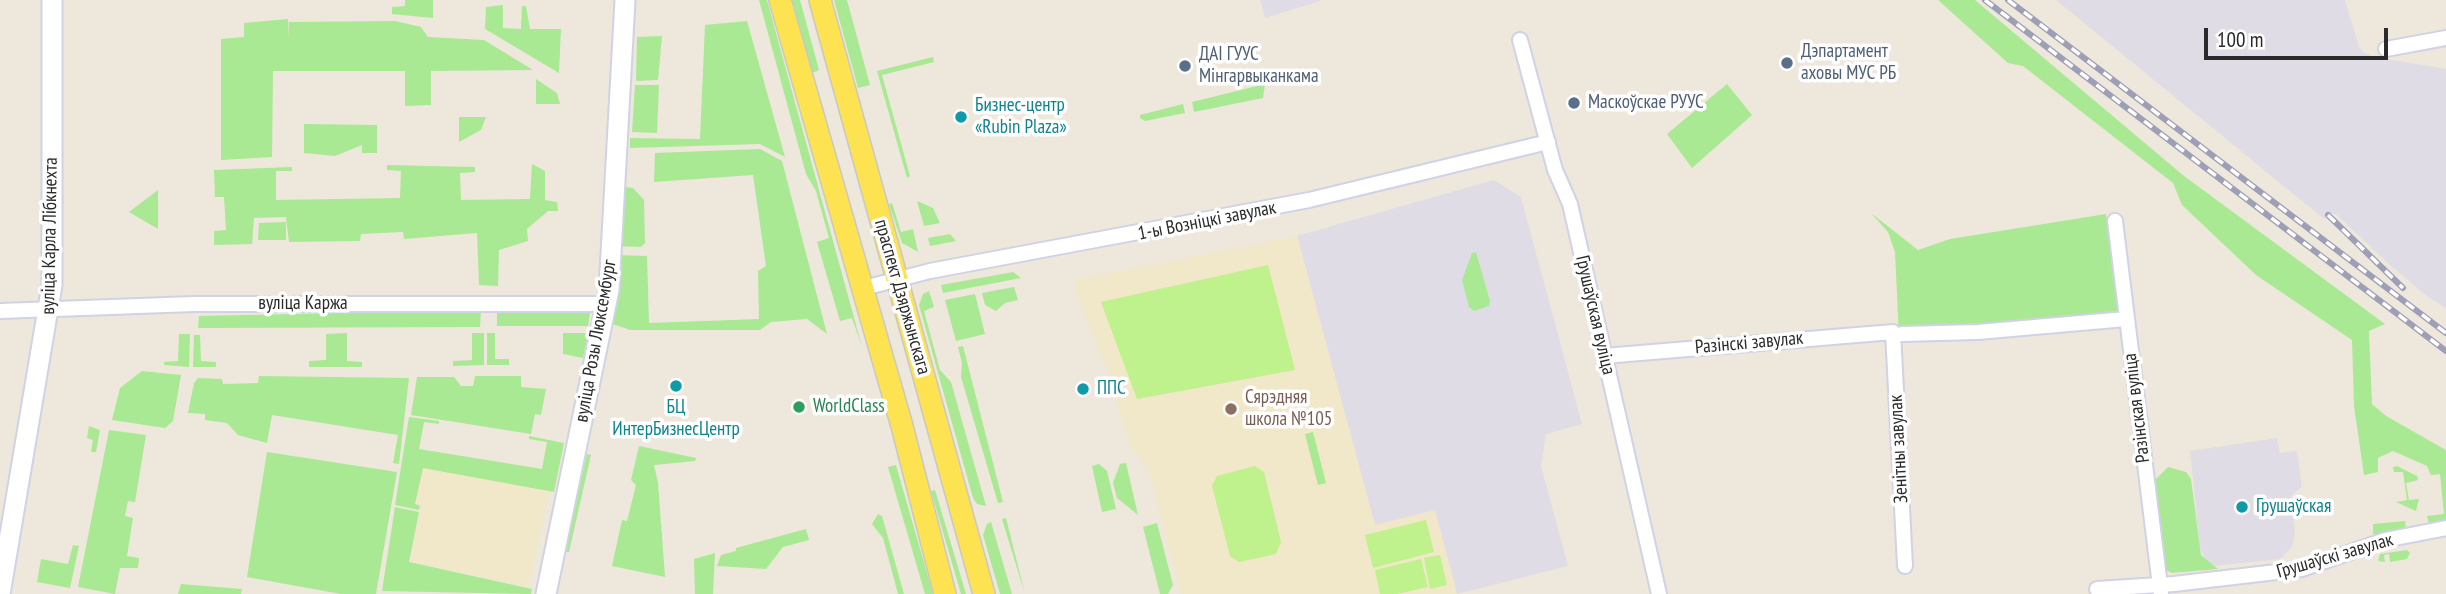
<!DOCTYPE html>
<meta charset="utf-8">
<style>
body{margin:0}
#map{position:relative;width:2446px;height:594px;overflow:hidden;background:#eee7db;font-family:"PT Sans Narrow",sans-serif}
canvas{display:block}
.scale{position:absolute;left:2204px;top:28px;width:184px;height:32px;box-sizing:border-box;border:4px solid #2a2a2a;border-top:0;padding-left:9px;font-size:21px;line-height:24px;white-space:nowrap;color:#2a2a2a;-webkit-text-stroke:5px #fff;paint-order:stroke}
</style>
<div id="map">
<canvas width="2446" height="594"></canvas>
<div class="scale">100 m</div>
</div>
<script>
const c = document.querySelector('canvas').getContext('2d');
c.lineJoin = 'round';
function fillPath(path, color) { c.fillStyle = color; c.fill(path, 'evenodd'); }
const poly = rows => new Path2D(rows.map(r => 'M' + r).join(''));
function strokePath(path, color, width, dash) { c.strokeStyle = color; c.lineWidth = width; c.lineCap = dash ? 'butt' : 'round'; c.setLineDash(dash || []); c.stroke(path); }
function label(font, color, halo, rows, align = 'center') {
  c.font = font + ' "PT Sans Narrow",sans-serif'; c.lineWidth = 7; c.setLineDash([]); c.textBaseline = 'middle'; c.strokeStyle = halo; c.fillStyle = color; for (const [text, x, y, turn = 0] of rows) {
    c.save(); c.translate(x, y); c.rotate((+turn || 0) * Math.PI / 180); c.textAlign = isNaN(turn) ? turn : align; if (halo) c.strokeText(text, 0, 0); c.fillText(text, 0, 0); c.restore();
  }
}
fillPath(poly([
 [1260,0,1323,0,1265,18],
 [2056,0,2345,0,2359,47,2363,52,2374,57,2446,69,2446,308,2428,297,2390,265,2337,215,2331,213,2324,219],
 [1494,180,1521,197,1582,424,1546,434,1541,466,1568,566,1457,594,1435,511,1375,526,1297,236],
 [2277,438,2280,453,2297,451,2302,487,2291,496,2295,533,2292,547,2280,559,2214,566,2206,561,2200,547,2190,451]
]), '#e0dce5');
fillPath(poly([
 [1297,236,1375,525,1435,510,1457,594,1181,594,1149,470,1131,449,1107,370,1076,293,1074,280],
 [423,468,549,491,528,587,410,562,421,506,415,504]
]), '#f1e7c9');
fillPath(poly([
 [405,0,433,0,433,18,392,14,392,7,405,6],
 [759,0,767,0,862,347,852,318,840,321,817,242,829,238,816,191,806,174],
 [792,0,800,0,819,70,812,73],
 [834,0,847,0,870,85,858,88],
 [1938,0,1975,0,2184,176,2385,324,2369,331,2372,404,2386,416,2446,450,2446,522,2430,528,2427,516,2444,514,2440,474,2431,475,2427,466,2393,451,2378,458,2378,472,2364,475,2354,406,2352,340,2256,275,2182,205,2173,183,2023,66,2008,63],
 [503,5,503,28,521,29,522,6,526,6,530,29,561,29,559,73,485,29,486,7],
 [288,19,289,40,289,22,395,21,421,27,428,37,484,40,533,70,431,71,431,105,405,106,405,71,273,71,272,157,221,160,221,39,244,37,244,23],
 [747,21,785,157,760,144,630,148,630,138,700,139,705,25],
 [662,36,658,80,636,81,637,37],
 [933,57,934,62,882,75,910,176,907,178,877,71],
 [536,79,557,93,560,104,536,104],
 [1265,84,1263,98,1194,112,1192,102],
 [1727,84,1752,115,1692,168,1667,134],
 [635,85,659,85,657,133,632,132],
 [1183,104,1185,113,1145,121,1140,118,1140,115],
 [459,117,486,117,481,130,459,142],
 [304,124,377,125,377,153,362,153,362,145,335,156,304,153],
 [760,149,782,161,827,334,807,319,771,322,760,330,630,330,607,322,615,255,647,256,649,323,759,319,758,271,766,266,753,175,654,182,655,153],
 [532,164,545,171,545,200,557,202,558,211,548,211,527,229,528,241,499,250,498,286,479,285,477,233,404,239,403,232,361,234,360,241,289,242,286,217,254,218,252,244,214,245,214,231,226,230,224,197,215,197,214,170,292,167,292,171,276,171,276,200,400,198,401,171,387,170,387,165,475,167,475,172,460,173,461,200,530,199],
 [619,186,633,188,644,200,645,243,641,247,616,246],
 [158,190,158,229,129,212],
 [917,201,933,208,940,223,924,226],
 [892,203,901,232,913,229,918,252,902,243,889,204],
 [1871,213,1918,250,1950,239,2106,214,2120,315,1902,330,1899,336,1895,252,1888,232],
 [286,222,286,240,258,240,259,223],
 [950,234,956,241,930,246,928,238],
 [1476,252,1490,301,1489,306,1474,311,1469,307,1462,280,1472,253],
 [1013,272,1021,278,943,293,941,285],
 [1014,287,1018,300,1005,303,996,311,985,305,982,293],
 [929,291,934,307,924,311,940,370,951,382,986,506,977,504,973,498,919,305,923,294],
 [975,294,985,334,956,341,945,300],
 [586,307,590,312,588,326,497,326,497,309],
 [481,310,480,327,198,328,199,316],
 [347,333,347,361,362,362,362,367,309,367,309,361,326,360,326,334],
 [472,333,484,333,484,365,453,366,453,361,472,360],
 [487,333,495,333,495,359,509,359,509,365,487,365],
 [563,333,588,333,583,358,563,354],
 [179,334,190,334,189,367,164,365,164,362,178,361],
 [194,335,200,335,201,361,216,362,216,367,193,367],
 [963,346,1003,502,998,503,961,377,962,363,958,347],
 [142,371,181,375,173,421,165,428,112,420,120,388],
 [259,376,409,378,399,464,393,463,398,435,272,415,267,443,238,435,227,423,205,420,205,414,188,413,194,383,198,378,222,379,223,384,258,383],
 [475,376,521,376,521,387,546,389,541,415,535,414,531,434,411,415,417,377,454,377,461,386,473,386],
 [409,417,439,421,439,424,424,422,419,449,542,469,547,442,529,439,529,436,564,443,554,492,423,468,415,504,420,506,419,510,395,505],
 [89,426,100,430,96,452,91,452,93,440,87,438],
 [109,430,146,435,135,502,128,501,125,516,133,518,127,556,139,558,138,568,120,568,115,594,78,587],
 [1313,432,1326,483,1318,485,1305,434],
 [639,446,696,458,695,461,654,465,658,483,665,577,612,566,622,520,627,521,636,485,631,480],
 [267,452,397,472,376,594,341,594,247,577],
 [587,454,591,455,569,552,564,552],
 [1126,463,1138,515,1117,498,1113,483,1120,464],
 [1099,464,1107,471,1116,509,1102,512,1092,466],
 [896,465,933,594,925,594,888,467],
 [2397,466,2417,476,2418,480,2406,483,2409,500,2419,499,2416,511,2396,502,2407,500,2403,472,2394,472,2393,467],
 [2168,467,2186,472,2191,479,2201,555,2218,569,2172,573,2164,569,2155,480],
 [935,490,966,594,961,594,931,491],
 [395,507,419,512,409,562,532,589,531,594,382,591],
 [878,514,882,516,904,594,898,594,883,538,872,524],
 [1006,518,1025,594,1002,519],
 [2405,521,2406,531,2377,536,2373,534,2373,524],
 [991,522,1012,594,1000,594,983,535,987,524],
 [1157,523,1173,585,1168,594,1160,594,1143,527],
 [806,529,809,540,783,547,766,569,717,566,721,555,736,551,736,548],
 [73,545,79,546,70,588,37,582,41,559,68,564],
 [2407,550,2410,553,2407,559,2390,562,2389,554,2384,555,2385,562,2378,561,2380,554],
 [715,553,713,594,695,594,694,559],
 [181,584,242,589,241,594,178,594]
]), '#a9e993');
fillPath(poly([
 [1268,265,1295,370,1137,399,1101,302],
 [1255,466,1264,472,1281,542,1276,554,1239,562,1230,556,1212,486,1217,476],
 [1426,520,1434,552,1373,568,1365,535],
 [1440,555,1447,585,1430,589,1424,558],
 [1421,559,1428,587,1397,594,1380,594,1375,570]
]), '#bff18d');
const street = poly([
 [1520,40,1555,170,1570,204,1659,594],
 [2386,49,2446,38],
 [2115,221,2161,594],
 [864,288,930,271,1309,200,1548,142],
 [0,311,194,304,607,304],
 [1902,334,1978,332,2126,319],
 [1604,356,1893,332,1905,566],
 [2097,589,2174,584,2302,569,2385,540,2446,528]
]);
const secondary = poly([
 [0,594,52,285,52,0],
 [546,594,609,290,625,0]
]);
const primary = poly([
 [780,0,902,426,945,594],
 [820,0,984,594]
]);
strokePath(street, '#d0d2e5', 18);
strokePath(secondary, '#d0d2e5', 23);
strokePath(primary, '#c8c8c8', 24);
strokePath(street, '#fff', 14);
strokePath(secondary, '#fff', 19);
strokePath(primary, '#fde251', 21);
const rail = poly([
 [1985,0,2446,351],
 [2008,0,2446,333],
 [2328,215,2403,288]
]);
strokePath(rail, '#9d9fb7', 6);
strokePath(rail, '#fff', 3.5, [10]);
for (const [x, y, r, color] of [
 [1787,63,7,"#5c6f8a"],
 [1185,66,7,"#5c6f8a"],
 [1574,103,7,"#5c6f8a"],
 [961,117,7,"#0f9aa8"],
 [676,386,7,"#0f9aa8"],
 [1083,389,7,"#0f9aa8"],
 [799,407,7,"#2e9e5b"],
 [1231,409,7,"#8d6e63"],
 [2242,507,7,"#0f9aa8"]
]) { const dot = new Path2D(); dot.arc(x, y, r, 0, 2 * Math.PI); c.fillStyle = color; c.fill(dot); strokePath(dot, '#fff', 2.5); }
label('19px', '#4e5e75', '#fff', [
 ["Дэпартамент",1801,52],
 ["аховы МУС РБ",1801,74],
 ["ДАІ ГУУС",1199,55],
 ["Мінгарвыканкама",1199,77],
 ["Маскоўскае РУУС",1588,103]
], 'left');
label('19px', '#0d838f', '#fff', [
 ["Бизнес-центр",975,106],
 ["«Rubin Plaza»",975,128],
 ["ППС",1097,389],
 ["БЦ",676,408,"center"],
 ["ИнтерБизнесЦентр",676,430,"center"],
 ["Грушаўская",2256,507]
], 'left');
label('19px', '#2a2a2a', '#fff', [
 ["1-ы Возніцкі завулак",1207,221,-11],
 ["вуліца Карла Лібкнехта",50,236,-89],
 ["праспект Дзяржынскага",902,297,74],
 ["вуліца Каржа",303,304],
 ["Грушаўская вуліца",1595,315,77],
 ["вуліца Розы Люксембург",596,341,-80],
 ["Разінскі завулак",1749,343,-5],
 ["Разінская вуліца",2137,408,-97],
 ["Зенітны завулак",1899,449,-93],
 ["Грушаўскі завулак",2335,556,-16]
]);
label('19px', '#785e54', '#fff', [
 ["Сярэдняя",1245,398],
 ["школа №105",1245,420]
], 'left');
label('19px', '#27864d', '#fff', [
 ["WorldClass",813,407]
], 'left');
</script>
